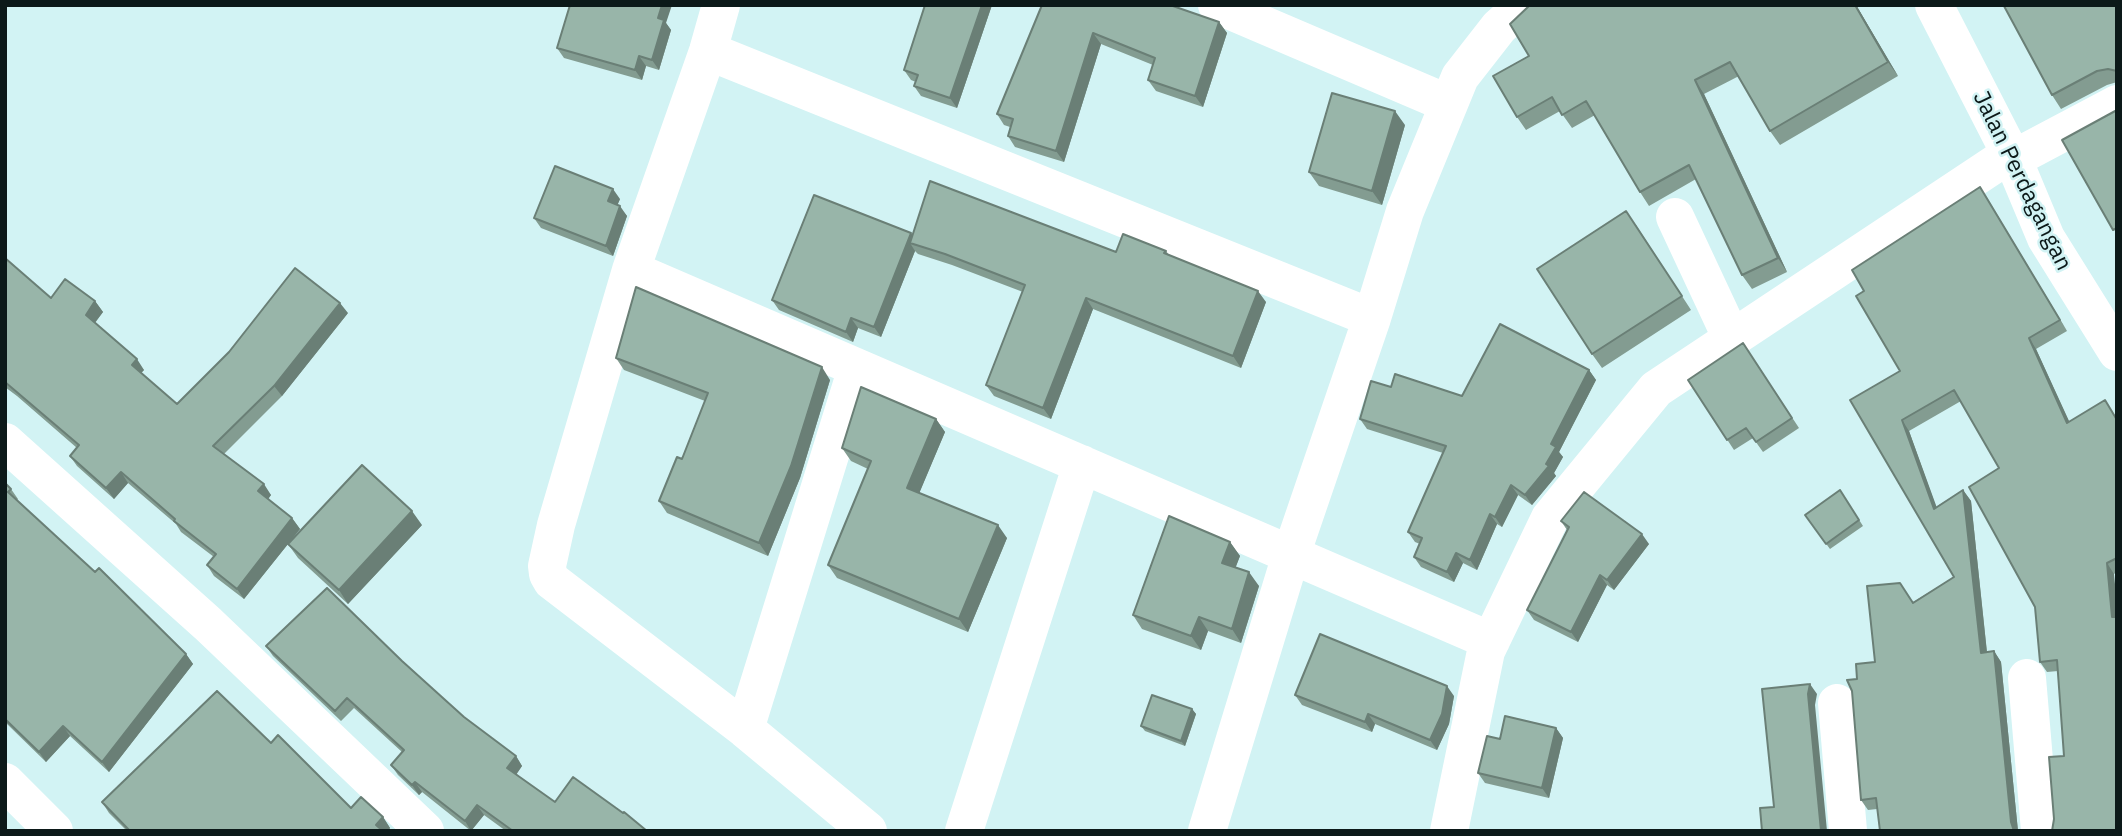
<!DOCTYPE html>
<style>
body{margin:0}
#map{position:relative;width:2122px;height:836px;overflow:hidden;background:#d2f3f4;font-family:"IBM Plex Sans",sans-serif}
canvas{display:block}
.frame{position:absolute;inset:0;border:7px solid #0c1919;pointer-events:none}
</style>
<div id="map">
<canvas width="2122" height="836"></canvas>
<div class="frame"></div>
</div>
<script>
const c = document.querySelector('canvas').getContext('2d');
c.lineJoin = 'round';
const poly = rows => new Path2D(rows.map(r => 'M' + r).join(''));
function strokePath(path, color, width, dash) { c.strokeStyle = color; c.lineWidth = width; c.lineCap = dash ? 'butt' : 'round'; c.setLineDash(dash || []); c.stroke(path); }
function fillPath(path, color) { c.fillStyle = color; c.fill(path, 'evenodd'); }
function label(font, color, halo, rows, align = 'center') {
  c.font = font + ' "IBM Plex Sans",sans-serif'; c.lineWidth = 5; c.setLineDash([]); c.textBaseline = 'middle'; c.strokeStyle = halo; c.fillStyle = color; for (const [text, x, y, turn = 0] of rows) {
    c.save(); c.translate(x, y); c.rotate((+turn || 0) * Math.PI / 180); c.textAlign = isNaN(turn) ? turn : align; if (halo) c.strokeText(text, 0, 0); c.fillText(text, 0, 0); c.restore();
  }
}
strokePath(poly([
 [721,5,708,51,631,270,556,525,547,566,548,574,552,581,745,729,868,831],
 [1217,5,1449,104],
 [1934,5,2013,159,2046,238,2117,352],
 [708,51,1372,318],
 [2013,159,2117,104],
 [1675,217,1732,339],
 [631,270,1491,641],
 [5,442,208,624,425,831],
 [2027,678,2040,831],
 [1837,703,1848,831],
 [745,729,857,368],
 [5,782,54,831],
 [964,831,1082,464],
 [1207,831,1291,555,1372,318,1405,211,1460,77,1499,27,1524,5],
 [1449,831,1486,651,1550,518,1656,389,2010,154]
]), '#fff', 38);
fillPath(poly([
 [925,5,992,5,957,108,921,96,914,86,916,82,911,80,904,70],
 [1042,5,1219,22,1227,33,1203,107,1156,91,1148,80,1153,65,1101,44,1064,162,1015,147,1008,136,1010,127,1004,125,997,114],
 [1530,5,1856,5,1898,76,1780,145,1770,131,1739,76,1704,94,1787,272,1752,289,1742,275,1696,179,1649,206,1640,192,1595,115,1572,128,1560,111,1526,130,1517,117,1529,56],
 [2117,5,2117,82,2107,85,2061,109,2052,95],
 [666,23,671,30,659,70,646,66,642,80,564,58,557,48],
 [1405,125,1382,205,1319,186,1309,172],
 [1987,198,2067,331,2036,349,2069,422,2117,419,2117,572,2114,574,2054,819,2064,756,2058,671,2047,672,2040,662,2035,607,1999,468,1961,401,1909,431,1936,507,1963,490,1971,501,1987,652,1994,651,2001,662,2018,831,1880,831,1877,809,1868,810,1861,800,1857,679,1875,662,1913,602,1954,577,1850,400,1900,371,1864,291],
 [620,199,617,205,627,216,613,256,541,228,534,218],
 [1636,225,1691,310,1602,368,1592,354],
 [913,235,1116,252,1166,251,1169,255,1266,302,1241,368,1093,309,1051,419,994,396,986,385,1023,292,952,265,918,254,915,251,881,337,858,328,853,342,779,310,772,300],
 [5,258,51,298,95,301,103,312,95,323,144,370,141,373,177,404,348,313,282,396,224,454,271,495,268,499,292,518,300,529,244,599,214,576,207,565,214,557,181,532,176,524,128,483,114,499,77,466,70,456,77,448,17,396,5,387],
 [1743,343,1799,428,1763,452,1753,438,1734,450,1688,380],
 [616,358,830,380,800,478,768,556,667,513,659,501,682,459,705,401,624,370],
 [1589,370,1596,380,1559,452,1563,457,1554,473,1556,476,1532,505,1518,495,1502,527,1497,524,1477,570,1463,563,1454,582,1421,567,1414,557,1420,544,1415,542,1408,532,1443,453,1367,429,1360,419,1391,387,1462,396],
 [936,419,945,432,919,493,1007,538,968,632,837,578,828,565,868,469,851,461,842,448],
 [5,483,11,489,18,499,17,500,95,572,186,654,193,664,109,772,70,736,46,762,5,722],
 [1840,490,1863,526,1830,549,1805,515],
 [1561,521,1649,544,1614,590,1607,585,1578,642,1534,620,1527,610,1567,530],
 [422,525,348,604,298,558,288,544],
 [1230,542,1240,556,1235,568,1259,586,1241,643,1208,631,1201,650,1142,629,1133,615],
 [266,646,402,661,464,717,516,756,522,766,516,774,555,802,647,831,506,831,484,815,471,831,422,792,419,795,398,775,391,765,402,752,354,708,341,721,273,656],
 [1295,695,1454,696,1449,724,1437,750,1375,724,1372,732,1302,705],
 [1192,709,1196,714,1185,746,1145,731,1141,726],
 [1556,728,1563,738,1549,798,1485,783,1478,773,1500,739],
 [271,743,351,808,383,817,390,828,388,831,127,831,109,813,102,802]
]), '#839c91');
fillPath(poly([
 [662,5,672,5,666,23,671,30,659,70,652,60,658,18],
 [982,5,992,5,957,108,950,98],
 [1855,5,1856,5,1898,76,1888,62],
 [1219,22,1227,33,1203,107,1195,96],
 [1093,33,1101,44,1064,162,1056,151],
 [639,56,646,66,642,80,635,70],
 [1695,80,1704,94,1787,272,1778,258],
 [1395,111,1405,125,1382,205,1372,191],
 [1980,187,1987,198,2067,331,2060,320],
 [613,189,620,199,615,211,608,201],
 [620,206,627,216,613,256,606,246],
 [911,233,918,243,910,243,915,251,881,337,874,327],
 [1258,291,1266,302,1241,368,1233,356],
 [1086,298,1093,309,1051,419,1043,408],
 [95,301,103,312,93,325,86,315],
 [340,303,348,313,282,396,274,386],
 [851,318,858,328,853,342,846,332],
 [2029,338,2036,349,2075,434,2067,423],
 [137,359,144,370,139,375,132,365],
 [822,367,830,380,800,478,768,556,759,543],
 [1589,370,1596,380,1559,452,1563,457,1554,473,1556,476,1532,505,1525,495],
 [936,419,945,432,916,501,907,488],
 [1902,420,1909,431,1941,519,1934,509],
 [121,472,128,483,114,499,106,488],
 [264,484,271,495,266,502,258,491],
 [1511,485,1518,495,1502,527,1495,517],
 [1963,490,1971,501,1988,663,1981,653],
 [412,511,422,525,348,604,339,590],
 [1490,514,1497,524,1477,570,1470,560],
 [292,518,300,529,244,599,237,589],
 [998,525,1007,538,968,632,959,619],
 [1642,534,1649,544,1614,590,1607,580],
 [1230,542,1240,556,1232,577,1222,563],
 [1456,553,1463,563,1454,582,1447,572],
 [2107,563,2114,574,2117,604,2117,625,2112,617],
 [1249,572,1259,586,1241,643,1232,629],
 [1600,575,1607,585,1578,642,1571,632],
 [1199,617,1208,631,1201,650,1191,636],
 [1994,651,2001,662,2018,831,2014,831,2011,822],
 [186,654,193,664,109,772,102,762],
 [1810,684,1817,694,1815,705,1827,831,1821,831,1808,694],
 [1447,686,1454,696,1449,724,1437,750,1430,740],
 [1192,709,1196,714,1185,746,1181,741],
 [1368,714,1375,724,1372,732,1365,722],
 [63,726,70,736,46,762,39,752],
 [1556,728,1563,738,1549,798,1542,788],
 [516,756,522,766,514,778,507,768],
 [415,782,422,792,419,795,412,785],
 [477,805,484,815,471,831,465,821],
 [383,817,390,828,388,831,380,831,376,825]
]), '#6a7f76');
const building = poly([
 [570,5,662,5,658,18,664,20,652,60,639,56,635,70,557,48,570,5],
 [925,5,982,5,950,98,914,86,918,75,904,70,925,5],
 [1042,5,1170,5,1219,22,1195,96,1148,80,1155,58,1093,33,1056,151,1008,136,1013,119,997,114,1042,5],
 [1530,5,1855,5,1888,62,1770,131,1730,62,1695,80,1778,258,1742,275,1689,165,1640,192,1586,101,1562,115,1552,97,1517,117,1493,76,1529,56,1510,24,1530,5],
 [2005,5,2117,5,2117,71,2108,69,2097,71,2052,95,2004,6,2005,5],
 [1332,93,1395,111,1372,191,1309,172,1332,93],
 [2117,110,2117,228,2113,230,2062,140,2117,110],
 [555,166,613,189,608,201,620,206,606,246,534,218,555,166],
 [930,181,1116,252,1123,234,1166,251,1164,253,1258,291,1233,356,1086,298,1043,408,986,385,1025,285,945,254,910,243,930,181],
 [1980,187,2060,320,2029,338,2067,423,2105,400,2117,420,2117,558,2107,563,2112,617,2117,617,2117,831,2052,831,2054,819,2049,757,2064,756,2057,660,2040,662,2035,607,1969,487,1999,468,1954,390,1902,420,1934,509,1963,490,1981,653,1994,651,2011,822,2014,831,1880,831,1876,798,1861,800,1852,691,1847,680,1857,679,1856,664,1875,662,1867,586,1900,583,1913,603,1954,577,1850,400,1900,371,1856,296,1864,291,1852,270,1980,187],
 [814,195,911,233,874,327,851,318,846,332,772,300,814,195],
 [1626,211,1682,296,1592,354,1537,269,1626,211],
 [5,258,51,298,65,279,95,301,86,315,137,359,132,365,177,404,229,352,295,268,340,303,274,386,213,446,264,484,258,491,292,518,237,589,207,565,216,554,174,521,175,519,121,472,106,488,70,456,79,445,5,382,5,258],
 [636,287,822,367,791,466,759,543,659,501,677,457,682,459,708,393,616,358,636,287],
 [1500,324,1589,370,1551,444,1556,447,1546,464,1549,466,1525,495,1511,485,1495,517,1490,514,1470,560,1456,553,1447,572,1414,557,1422,538,1408,532,1446,446,1360,419,1371,381,1391,387,1395,374,1462,396,1500,324],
 [1743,343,1792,418,1756,442,1746,428,1727,440,1688,380,1743,343],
 [861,387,936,419,907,488,998,525,959,619,828,565,871,461,842,448,861,387],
 [362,465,412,511,339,590,288,544,362,465],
 [5,483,11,489,8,492,95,572,99,568,186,654,102,762,63,726,39,752,5,719,5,483],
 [1840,490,1859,520,1826,544,1805,515,1840,490],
 [1584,492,1642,534,1607,580,1600,575,1571,632,1527,610,1569,527,1561,521,1584,492],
 [1169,516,1230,542,1222,563,1249,572,1232,629,1199,617,1191,636,1133,615,1169,516],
 [327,588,402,661,464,717,516,756,507,768,555,802,573,777,623,813,624,812,647,831,513,831,477,805,465,821,415,782,412,785,391,765,404,750,347,698,335,711,266,646,327,588],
 [1320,634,1447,686,1442,714,1430,740,1368,714,1365,722,1295,695,1320,634],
 [1810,684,1808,694,1821,831,1762,831,1760,808,1774,807,1762,689,1810,684],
 [217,691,271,743,278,735,351,808,361,797,383,817,376,825,383,831,130,831,102,802,217,691],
 [1152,695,1192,709,1181,741,1141,726,1152,695],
 [1505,716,1556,728,1542,788,1478,773,1487,736,1500,739,1505,716]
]);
fillPath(building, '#98b5a9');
strokePath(building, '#6a7f76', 2);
label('23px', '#0c1919', '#d2f3f4', [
 ["Jalan Perdagangan",2022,181,64]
]);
</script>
